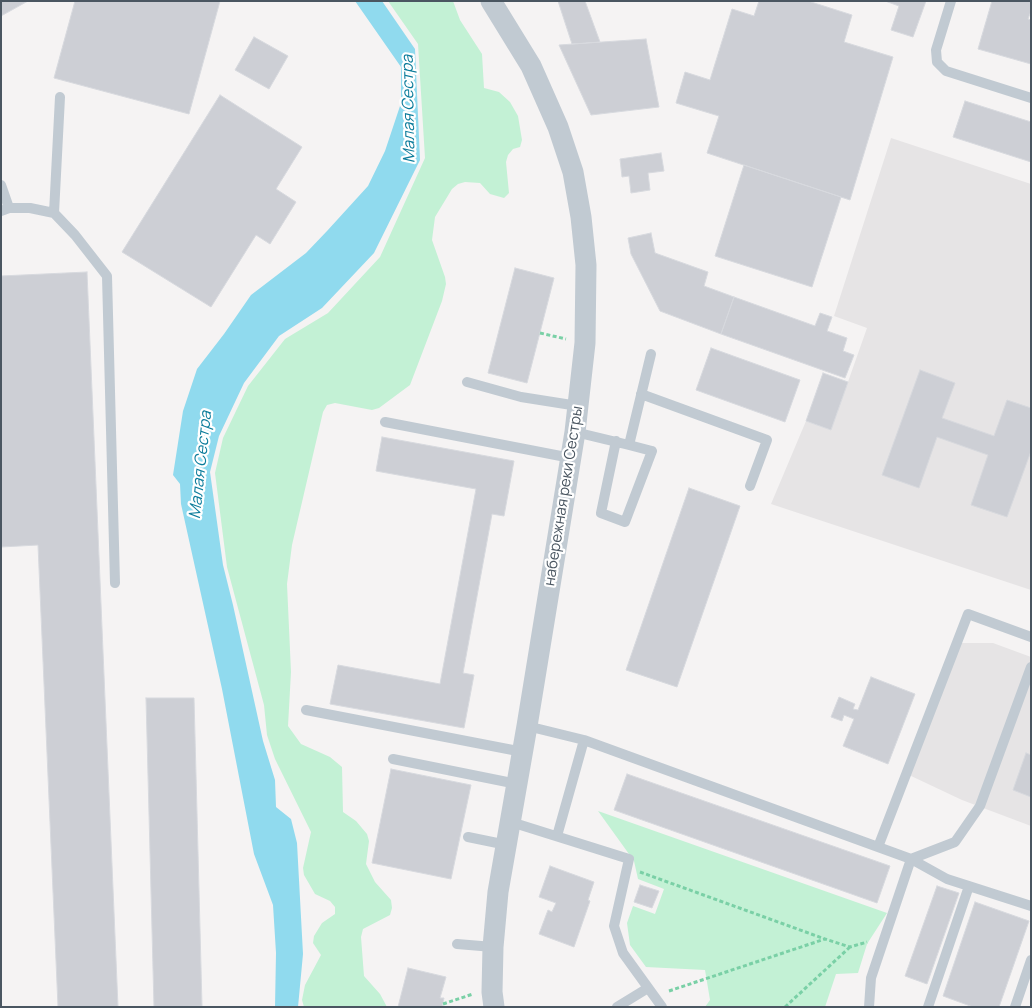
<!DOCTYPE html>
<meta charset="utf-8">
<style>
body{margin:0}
#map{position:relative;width:1032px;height:1008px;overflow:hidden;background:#f5f3f3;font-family:Manrope,sans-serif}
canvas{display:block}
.frame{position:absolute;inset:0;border:2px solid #4a5661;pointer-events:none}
</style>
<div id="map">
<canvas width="1032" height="1008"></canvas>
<div class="frame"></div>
</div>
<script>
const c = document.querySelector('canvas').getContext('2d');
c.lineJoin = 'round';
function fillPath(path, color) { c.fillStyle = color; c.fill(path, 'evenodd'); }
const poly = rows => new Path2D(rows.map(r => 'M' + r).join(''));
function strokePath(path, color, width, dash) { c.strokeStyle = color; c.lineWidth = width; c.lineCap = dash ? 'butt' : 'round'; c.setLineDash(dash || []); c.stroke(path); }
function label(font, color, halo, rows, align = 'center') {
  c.font = font + ' Manrope,sans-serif'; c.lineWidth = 4.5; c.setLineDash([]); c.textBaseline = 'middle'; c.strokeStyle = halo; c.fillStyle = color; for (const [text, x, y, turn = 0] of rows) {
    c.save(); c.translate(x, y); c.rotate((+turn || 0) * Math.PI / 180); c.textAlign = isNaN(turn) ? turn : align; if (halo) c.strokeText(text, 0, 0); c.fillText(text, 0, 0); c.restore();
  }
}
fillPath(poly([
 [891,138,1031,184,1031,590,771,504,806,421,831,430,867,328,834,316],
 [961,643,993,643,1031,657,1031,826,962,800,909,775]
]), '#e6e4e5');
fillPath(poly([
 [388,1,453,1,460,20,482,54,484,88,499,92,510,102,518,116,522,140,520,147,513,149,508,155,506,162,509,193,504,198,490,194,480,183,465,182,458,184,452,189,435,217,432,240,445,277,446,284,442,301,410,385,379,408,372,410,335,403,327,405,323,412,292,545,287,584,291,672,288,726,301,744,330,757,342,767,343,812,356,821,367,834,369,841,366,864,375,882,391,900,392,908,390,915,363,929,361,937,364,976,380,994,387,1007,304,1007,302,1000,305,985,321,955,313,943,314,936,322,923,335,914,335,907,330,901,315,894,304,875,303,868,311,832,275,759,267,735,264,705,227,567,215,473,223,438,248,386,285,339,328,313,380,257,425,158,418,44],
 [598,811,887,913,867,944,858,973,836,974,825,1007,705,1007,710,1000,705,970,646,967,630,945,627,923,633,906,655,914,664,889,638,879,634,861]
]), '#c3f1d5');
fillPath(poly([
 [355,1,382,1,415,49,420,160,374,253,322,308,279,336,244,383,219,436,210,472,223,565,233,605,263,741,275,780,276,807,291,819,297,843,303,954,298,1007,275,1007,276,953,273,905,254,854,222,689,181,504,180,484,173,475,183,411,197,369,224,334,251,295,306,253,327,231,368,186,385,151,401,103,401,67]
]), '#90daee');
const building = poly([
 [1,1,28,1,1,16,1,1],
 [75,1,220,1,189,114,54,78,75,1],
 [558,1,585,1,600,42,572,44,558,1],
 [759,1,808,1,852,15,844,42,893,57,850,200,707,153,719,116,676,103,685,72,710,80,732,9,754,16,759,1],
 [885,1,926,1,913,37,891,30,899,6,885,1],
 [992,1,1031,1,1031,11,1028,19,1031,20,1031,64,978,49,992,1],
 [254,37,288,56,269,89,235,70,254,37],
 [646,39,659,107,591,115,559,45,646,39],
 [220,95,302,147,276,189,296,202,270,244,256,235,211,307,122,252,220,95],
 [965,101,1031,122,1031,162,953,137,965,101],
 [661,153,664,171,648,173,650,190,631,193,629,176,622,177,620,159,661,153],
 [744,165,841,197,812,287,715,256,744,165],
 [651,233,655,253,708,272,704,286,734,297,721,334,660,311,631,254,628,238,651,233],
 [515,268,554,278,527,383,488,373,515,268],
 [87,272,118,1007,58,1007,38,545,1,547,1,276,87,272],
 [734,297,815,326,820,313,832,317,827,331,847,338,843,351,854,355,845,378,721,334,734,297],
 [711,348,800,380,785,422,696,390,711,348],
 [920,370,955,383,942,418,994,436,1007,400,1031,408,1031,451,1007,517,971,505,988,455,937,437,919,488,882,475,920,370],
 [823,373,848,382,831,430,806,421,823,373],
 [382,437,514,461,504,516,492,514,463,673,474,675,464,728,330,704,338,665,440,684,476,489,376,471,382,437],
 [689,488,740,506,677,687,626,670,689,488],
 [871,677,915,694,888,764,843,746,854,719,844,715,842,721,831,717,839,697,855,704,853,709,858,710,871,677],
 [146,698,194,698,202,1006,154,1007,146,698],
 [1026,753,1031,755,1031,797,1013,790,1026,753],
 [391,769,471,785,451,879,372,863,391,769],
 [627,774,890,866,877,903,614,810,627,774],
 [550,866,594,882,588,900,590,901,574,947,539,934,548,910,552,912,556,903,539,897,550,866],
 [640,885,659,891,652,908,634,902,640,885],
 [937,886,959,893,927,984,905,976,937,886],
 [975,902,1029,921,999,1007,973,1007,943,996,975,902],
 [408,968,446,977,440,998,444,998,442,1007,398,1007,408,968]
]);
fillPath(building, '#cdcfd5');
strokePath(building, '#d7d9de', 1);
strokePath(poly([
 [540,333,566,339],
 [640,872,825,939],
 [669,991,825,939,850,947,867,942],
 [443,1004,473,994],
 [785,1007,850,947]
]), '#7ad0a6', 3, [4, 2.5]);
strokePath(poly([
 [951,1,936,50,937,62,946,71,1031,98],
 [1,185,9,208],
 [1,211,9,208,30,208,54,213,75,235,107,276,115,583],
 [54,213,60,97],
 [467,382,521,397,578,406],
 [641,394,767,440,750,486],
 [385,422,571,458],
 [575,432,629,445,651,354],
 [616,441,601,513,625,522,652,451,629,445],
 [306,710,523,752],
 [527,726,584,740,911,859,955,842,980,806,1031,667],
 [393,759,517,784],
 [511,822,629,859,614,926,623,953,662,1007],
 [557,836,584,740],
 [468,837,507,845],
 [878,847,968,614,1031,637],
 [457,944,493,947],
 [617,1007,648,988],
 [869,1007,871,978,911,859,947,879,1031,906],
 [928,1007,969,886],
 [1015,1007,1031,960]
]), '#c1cad2', 10);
strokePath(poly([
 [491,1,531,66,558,127,573,172,581,217,586,265,585,343,575,432,527,726,498,892,493,947,492,992,494,1007]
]), '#c1cad2', 21);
label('15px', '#4a5661', '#fff', [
 ["набережная реки Сестры",564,496,-81]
]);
label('italic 16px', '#0c7c9b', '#fff', [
 ["Малая Сестра",409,109,-91],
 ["Малая Сестра",201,465,-84]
]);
</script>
